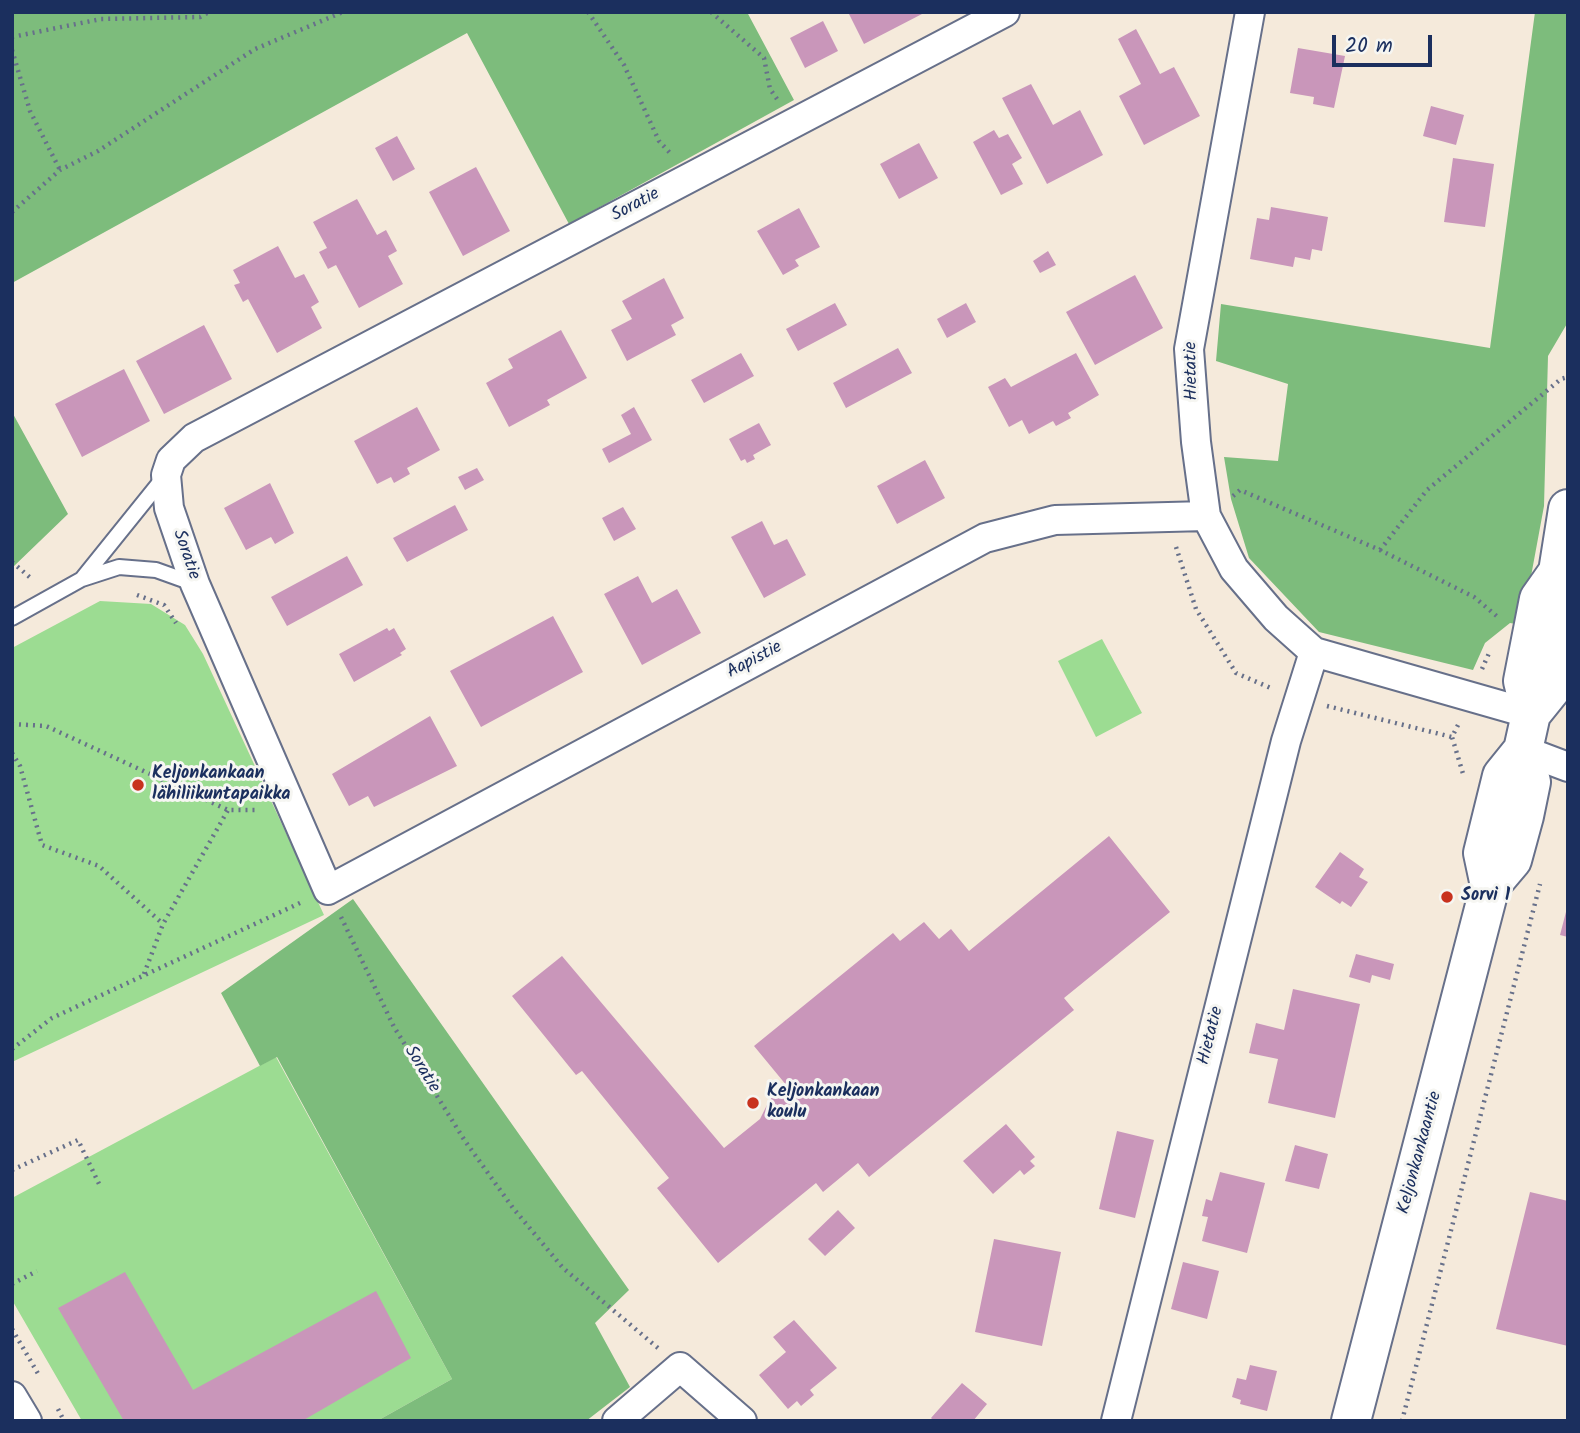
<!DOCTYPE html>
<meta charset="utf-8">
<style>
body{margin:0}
#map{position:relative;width:1580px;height:1433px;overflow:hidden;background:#f5eadb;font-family:Kalam,sans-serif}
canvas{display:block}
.frame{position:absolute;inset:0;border:14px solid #1b2f5e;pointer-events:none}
.scale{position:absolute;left:1332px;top:35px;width:100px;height:32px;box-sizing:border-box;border:4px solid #1b2f5e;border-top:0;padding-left:9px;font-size:21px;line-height:24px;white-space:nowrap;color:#1b2f5e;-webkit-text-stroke:5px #f6f6f2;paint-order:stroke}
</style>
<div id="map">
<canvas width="1580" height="1433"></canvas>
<div class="frame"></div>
<div class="scale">20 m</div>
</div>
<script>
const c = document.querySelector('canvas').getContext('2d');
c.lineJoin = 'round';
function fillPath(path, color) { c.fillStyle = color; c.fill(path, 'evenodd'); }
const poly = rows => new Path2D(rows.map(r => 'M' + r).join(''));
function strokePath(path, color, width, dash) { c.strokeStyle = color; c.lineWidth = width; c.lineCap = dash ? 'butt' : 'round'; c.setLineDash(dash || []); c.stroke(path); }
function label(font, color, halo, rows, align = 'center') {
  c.font = font + ' Kalam,sans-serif'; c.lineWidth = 6; c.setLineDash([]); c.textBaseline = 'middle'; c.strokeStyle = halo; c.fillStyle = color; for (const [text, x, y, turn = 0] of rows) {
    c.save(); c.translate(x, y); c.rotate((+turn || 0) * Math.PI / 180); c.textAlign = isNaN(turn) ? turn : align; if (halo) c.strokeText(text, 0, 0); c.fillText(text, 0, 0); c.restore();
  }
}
fillPath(poly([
 [100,601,151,604,185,625,203,654,324,915,12,1062,12,648],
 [1102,639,1142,713,1096,737,1058,661],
 [276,1057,452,1379,377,1421,82,1421,12,1300,12,1198]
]), '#9cdc92');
fillPath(poly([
 [12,12,747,12,794,100,569,224,467,33,12,283],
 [1535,12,1568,12,1568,322,1548,356,1544,506,1522,625,1510,623,1485,643,1473,670,1319,632,1249,558,1231,499,1224,457,1278,461,1288,384,1216,361,1221,304,1490,348],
 [12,412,68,514,12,568],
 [353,899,629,1290,595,1323,630,1387,586,1421,377,1421,452,1379,277,1057,260,1066,221,993]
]), '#7dbc7c');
fillPath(poly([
 [848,12,921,12,922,14,864,44],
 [823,21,838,51,805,68,790,38],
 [1136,29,1160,74,1174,67,1200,116,1144,145,1119,96,1141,84,1118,39],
 [1298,48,1345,56,1334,108,1313,104,1314,97,1290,93],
 [1031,84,1053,125,1080,110,1103,155,1047,184,1002,98],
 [1431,106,1464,115,1456,145,1423,136],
 [994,130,999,138,1008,134,1022,158,1012,164,1023,184,1001,195,973,142],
 [397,136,415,169,393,181,375,148],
 [919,143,938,178,899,199,880,164],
 [1453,158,1494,164,1485,227,1444,222],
 [476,167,510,231,463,256,429,192],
 [357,199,377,235,386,230,397,251,388,256,403,284,359,308,336,265,328,269,319,252,327,248,313,222],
 [1271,207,1328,217,1322,251,1312,249,1310,260,1295,257,1293,267,1250,259,1257,218,1269,220],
 [799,208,820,247,795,260,799,266,783,275,757,231],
 [278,246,295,278,304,274,319,302,311,307,322,328,277,353,248,299,243,302,234,285,240,283,233,270],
 [1048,251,1056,265,1040,273,1033,261],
 [1135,275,1163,328,1095,365,1066,312],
 [664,278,684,318,671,325,676,335,627,361,611,330,632,319,622,301],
 [835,303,847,325,798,351,786,329],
 [966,303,976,322,947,338,937,319],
 [204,325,232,379,164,414,136,361],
 [561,330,587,378,547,400,550,405,509,427,486,383,513,368,508,359],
 [898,348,912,373,846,408,833,383],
 [741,353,754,376,704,403,691,380],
 [1076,353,1099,395,1068,413,1071,418,1056,426,1053,421,1029,434,1022,420,1009,427,988,387,1005,378,1011,387],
 [124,369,150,421,82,457,55,404],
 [417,407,440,450,407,468,410,474,394,483,391,477,377,484,354,441],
 [634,407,652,440,609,463,602,449,631,434,621,415],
 [759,423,771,445,753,455,755,459,747,463,745,459,741,461,729,439],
 [925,460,945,498,897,524,877,486],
 [477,468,484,480,465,490,458,477],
 [270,483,294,533,275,544,271,537,246,550,224,508],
 [455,505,468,530,407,562,393,538],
 [623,507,636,529,614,541,602,518],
 [762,521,774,545,787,539,806,575,764,598,731,537],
 [347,556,363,585,287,626,271,597],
 [638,576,652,603,677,589,701,633,642,665,604,594],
 [553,616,583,672,481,727,450,671],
 [387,628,389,631,394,628,406,649,400,653,402,655,354,682,339,654],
 [430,716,457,766,374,807,368,796,349,806,332,774],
 [1109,836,1170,912,1064,998,1074,1010,869,1177,858,1163,823,1192,816,1183,718,1263,657,1188,669,1178,582,1071,576,1075,512,996,562,956,724,1148,760,1119,770,1099,787,1086,754,1046,893,933,900,941,924,922,939,939,951,929,969,951],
 [1340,852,1364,869,1359,877,1368,882,1351,907,1342,901,1340,904,1315,887],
 [1567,908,1568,908,1568,937,1560,935],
 [1356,954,1394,964,1390,980,1372,975,1370,983,1349,977],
 [1293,989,1360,1004,1335,1118,1268,1103,1278,1059,1249,1053,1256,1023,1284,1030],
 [1006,1124,1035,1157,1030,1161,1035,1166,1024,1175,1020,1170,993,1194,963,1161],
 [1117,1131,1154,1140,1135,1218,1099,1209],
 [1295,1145,1328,1154,1319,1189,1285,1181],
 [1220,1172,1265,1183,1247,1253,1202,1241,1208,1217,1202,1216,1206,1199,1212,1201],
 [1530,1192,1568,1201,1568,1346,1496,1329],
 [838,1210,855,1228,825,1256,808,1239],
 [994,1239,1061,1252,1042,1346,975,1332],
 [1183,1262,1219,1271,1207,1319,1171,1309],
 [125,1272,193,1390,376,1291,411,1358,302,1421,124,1421,58,1308],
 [794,1320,837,1368,810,1390,814,1395,801,1406,797,1401,788,1409,759,1375,786,1352,773,1337],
 [1250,1365,1277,1371,1267,1411,1240,1404,1241,1400,1232,1397,1237,1378,1246,1380],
 [962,1383,987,1404,973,1421,934,1421,931,1418]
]), '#c996ba');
const service = poly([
 [82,579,119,567,156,570,195,584],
 [12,618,82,579,165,476]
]);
const minor = poly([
 [1005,12,194,438,171,460,166,475,169,508,195,584,328,890,985,538,1055,520,1206,516],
 [1250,12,1189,349,1196,442,1206,516,1234,569,1276,618,1314,652,1531,714],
 [1523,750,1568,767],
 [12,1396,27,1421],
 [617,1421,680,1367,742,1421],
 [1116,1421,1286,741,1314,652]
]);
const secondary = poly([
 [1566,596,1558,572,1568,509],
 [1531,714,1552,688,1568,610],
 [1490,886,1512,860,1524,816,1531,782,1523,750],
 [1351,1421,1490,886,1483,853,1502,776,1523,750,1531,714,1523,681,1539,599,1558,572]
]);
strokePath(service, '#67708a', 18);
strokePath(minor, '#67708a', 32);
strokePath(secondary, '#67708a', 42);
strokePath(poly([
 [588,12,624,65,659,141,670,153],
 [711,12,764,58,770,89,777,99],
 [12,37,101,19,200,17,209,12],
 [12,50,30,111,60,170],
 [12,212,60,170,98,151,255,49,343,12],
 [1233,496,1240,490,1380,550,1474,597,1499,618],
 [1176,547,1196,609,1236,673,1273,689],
 [1380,550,1427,490,1561,379,1568,377],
 [12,562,33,580],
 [137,595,164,605,176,623],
 [1482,669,1490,651],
 [1327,706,1452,737],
 [12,724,46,726,228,810,259,810],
 [1458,725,1452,737,1464,777],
 [12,753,20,766,42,845,99,866,163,924],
 [341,917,394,1027,465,1141,513,1208,563,1268,658,1348],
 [144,974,163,924,228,810],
 [12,1049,52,1018,300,903],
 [12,1170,78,1140,101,1188],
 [12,1284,37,1271],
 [12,1329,40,1377],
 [58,1409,64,1421],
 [1402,1421,1540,884]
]), '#67708a', 4.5, [2, 5]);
strokePath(service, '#fff', 14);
strokePath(minor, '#fff', 28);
strokePath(secondary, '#fff', 38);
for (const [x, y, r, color] of [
 [138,785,7,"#c8321e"],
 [1447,897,7,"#c8321e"],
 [753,1103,7,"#c8321e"]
]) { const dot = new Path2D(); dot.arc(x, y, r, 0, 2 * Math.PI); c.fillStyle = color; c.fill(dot); strokePath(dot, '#f6f6f2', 2.5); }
label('18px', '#1b2f5e', '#f6f6f2', [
 ["Soratie",636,206,-28],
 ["Hietatie",1193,371,-91],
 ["Soratie",185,555,71],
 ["Aapistie",755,661,-28],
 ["Hietatie",1212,1036,-76],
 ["Soratie",421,1070,58],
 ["Keljonkankaantie",1421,1153,-75]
]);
label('bold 18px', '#1b2f5e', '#f6f6f2', [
 ["Keljonkankaan",152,775],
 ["lähiliikuntapaikka",152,796],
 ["Sorvi 1",1461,897],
 ["Keljonkankaan",767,1093],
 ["koulu",767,1114]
], 'left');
</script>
